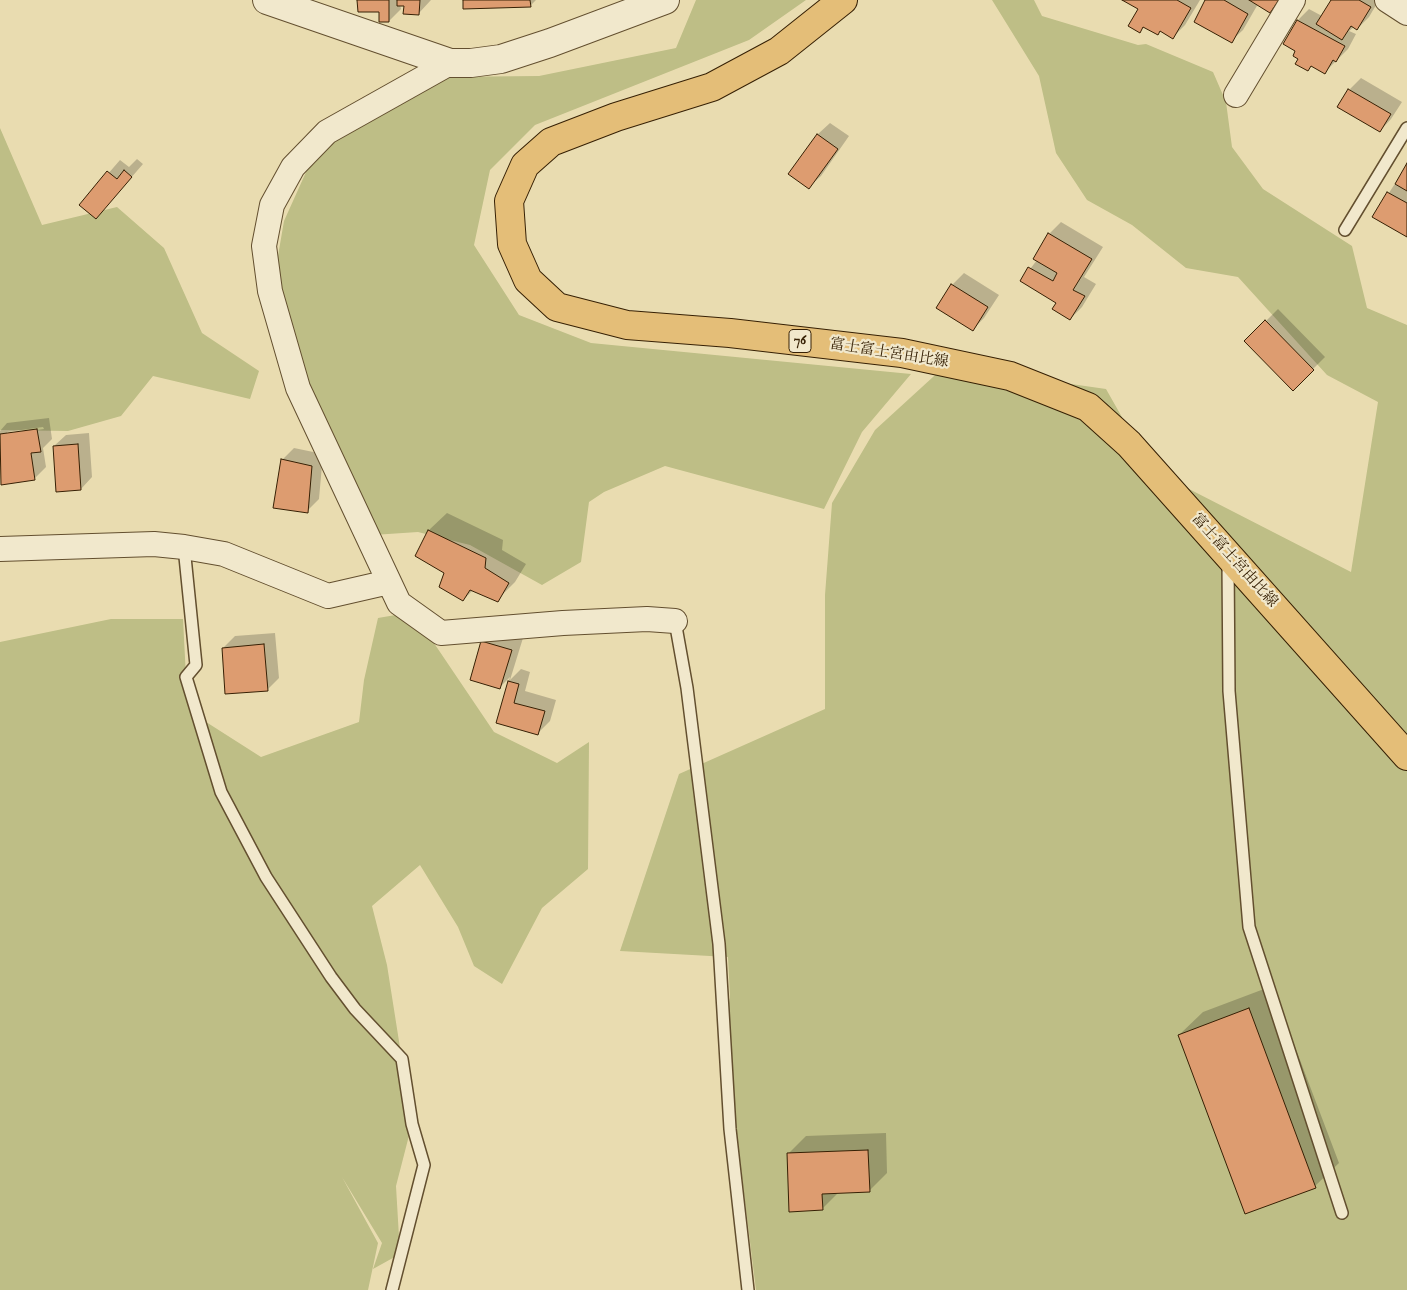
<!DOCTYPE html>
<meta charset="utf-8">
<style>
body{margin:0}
canvas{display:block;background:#e9dcb0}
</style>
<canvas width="1407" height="1290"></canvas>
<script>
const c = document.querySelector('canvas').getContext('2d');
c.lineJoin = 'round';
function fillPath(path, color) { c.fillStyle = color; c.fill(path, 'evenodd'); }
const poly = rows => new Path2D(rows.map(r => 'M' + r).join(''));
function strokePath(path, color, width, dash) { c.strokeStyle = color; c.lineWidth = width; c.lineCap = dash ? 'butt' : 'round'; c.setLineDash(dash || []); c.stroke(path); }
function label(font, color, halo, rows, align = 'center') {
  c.font = font + ' "IM FELL English","Noto Serif JP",serif'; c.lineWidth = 4.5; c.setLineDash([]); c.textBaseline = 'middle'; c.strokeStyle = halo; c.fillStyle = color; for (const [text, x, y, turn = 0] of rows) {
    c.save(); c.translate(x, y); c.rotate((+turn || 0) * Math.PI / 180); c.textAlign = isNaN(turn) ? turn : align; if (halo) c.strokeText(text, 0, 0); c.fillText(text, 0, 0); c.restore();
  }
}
fillPath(poly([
 [696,0,806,0,749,40,535,125,490,170,474,245,519,315,591,343,911,374,862,432,824,509,665,466,604,492,589,502,581,562,542,585,470,545,418,532,373,535,301,369,274,279,284,221,311,161,364,117,437,77,539,76,676,48],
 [992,0,1034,0,1042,16,1138,45,1146,44,1213,72,1226,102,1232,147,1263,189,1352,246,1367,308,1407,325,1407,1290,756,1290,736,1129,726,1073,724,1029,730,998,728,957,620,951,679,774,825,709,825,595,832,503,875,430,945,366,1106,389,1152,470,1351,572,1378,402,1327,375,1238,277,1186,268,1132,225,1087,200,1056,153,1039,76],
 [0,128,42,225,117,207,164,248,202,333,259,371,250,399,153,376,121,416,68,431,0,430],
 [413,612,494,732,557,763,589,742,588,869,542,908,502,984,474,966,458,927,420,865,372,906,387,965,412,1124,396,1186,400,1254,373,1269,382,1243,342,1177,378,1243,368,1290,0,1290,0,642,111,619,183,619,186,677,192,713,261,757,359,722,364,680,378,618]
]), '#bebe86');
fillPath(poly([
 [358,0,431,0,419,13,405,5,400,5,401,9,389,21,380,10],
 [464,0,536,0,530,6],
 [1125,0,1200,0,1185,25,1173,37,1161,30,1157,34,1145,26,1140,31,1139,8],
 [1207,0,1282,0,1270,12,1258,4,1243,30,1231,41],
 [1332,0,1379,0,1369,17,1357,29,1354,27,1349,31,1356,34,1348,49,1325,72,1312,65,1308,70,1299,58,1297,50,1298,20,1309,9,1322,16],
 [1361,78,1402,102,1391,119,1380,131,1339,106,1349,90],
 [830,123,849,136,821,176,809,187,790,174,818,134],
 [137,159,143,164,96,218,81,205,120,160,129,167],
 [1407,165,1407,235,1374,216],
 [1061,222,1103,247,1084,277,1096,284,1082,307,1070,319,1058,302,1021,281,1037,260,1049,234],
 [964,273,999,295,984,318,973,329,938,307,952,285],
 [1278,309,1325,357,1293,389,1246,341],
 [49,418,52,439,43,448,46,467,34,479,2,483,0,431,7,423],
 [43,427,44,429,7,434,7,432],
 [89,433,92,477,81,489,54,446,66,435],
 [294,448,323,454,319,499,307,511,282,460],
 [447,513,503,540,502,550,526,564,515,582,497,600,473,590,463,600,445,572,417,556,429,530],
 [275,633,279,678,267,690,223,648,235,636],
 [523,638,510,680,521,669,530,672,525,691,556,700,550,721,538,733,497,722,510,677,500,687,483,641],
 [1272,986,1339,1163,1315,1186,1179,1035,1203,1012],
 [886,1133,887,1173,869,1191,839,1192,822,1209,788,1154,806,1136]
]), '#0003');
const building = poly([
 [357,0,389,0,389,22,379,22,379,12,358,12,357,0],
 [397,0,420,0,419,15,403,14,404,6,397,6,397,0],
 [463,0,530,0,531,7,463,9,463,0],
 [1122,0,1177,0,1191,8,1173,39,1160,31,1158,35,1143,27,1140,33,1128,26,1138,9,1122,0],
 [1205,0,1224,0,1248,14,1232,43,1194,22,1205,0],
 [1249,0,1279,0,1270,13,1249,0],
 [1331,0,1359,0,1371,7,1357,30,1351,26,1342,40,1316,24,1331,0],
 [1297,20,1345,46,1336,62,1333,60,1325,74,1311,66,1308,71,1295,64,1298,59,1293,56,1295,51,1283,44,1297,20],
 [1348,89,1391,114,1380,132,1337,107,1348,89],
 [817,134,838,149,809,189,788,174,817,134],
 [1407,163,1407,191,1395,184,1407,163],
 [124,170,132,177,96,219,79,205,107,171,117,179,124,170],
 [1387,192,1407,203,1407,237,1372,217,1387,192],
 [1048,233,1092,259,1073,290,1085,296,1070,320,1052,309,1056,303,1020,281,1028,267,1053,281,1057,273,1033,259,1048,233],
 [951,284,988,307,973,331,936,308,951,284],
 [1265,320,1314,370,1293,391,1244,341,1265,320],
 [37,429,41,452,31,453,35,480,1,485,0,434,37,429],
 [78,444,81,490,56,492,53,446,78,444],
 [281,459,312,466,308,513,273,508,281,459],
 [428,530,486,558,485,568,509,583,498,602,470,590,463,601,439,587,444,573,415,556,428,530],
 [481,641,512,650,500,689,470,680,481,641],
 [264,644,268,691,225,694,222,648,264,644],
 [508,681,519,684,514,703,545,711,538,735,496,723,508,681],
 [1249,1008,1316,1188,1245,1214,1178,1035,1249,1008],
 [868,1150,870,1192,822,1194,823,1210,789,1212,787,1153,868,1150]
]);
fillPath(building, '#dd9c70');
strokePath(building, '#362004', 1);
const service = poly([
 [1345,230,1407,128],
 [184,547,196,665,186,677,221,792,266,877,331,977,355,1009,402,1059,412,1124,424,1165,392,1290],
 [1228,561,1229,691,1249,927,1342,1213],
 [675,621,687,688,719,944,730,1129,748,1290]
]);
const minor = poly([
 [1387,0,1407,13],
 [450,63,327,132,293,167,272,205,264,246,270,291,298,388,399,603,441,633,563,623,647,619,675,621],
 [1236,95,1293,0],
 [0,549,154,544,184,547,224,554,328,596,389,582]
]);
const tertiary = poly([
 [267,0,450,63,471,63,501,59,550,43,665,0]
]);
const primary = poly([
 [843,0,779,51,712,87,616,117,551,142,525,165,509,201,512,244,528,280,557,307,627,325,730,333,902,353,1010,376,1088,407,1129,444,1407,756]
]);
strokePath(service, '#634f2f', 14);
strokePath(minor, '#634f2f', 26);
strokePath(tertiary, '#634f2f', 30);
strokePath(primary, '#362004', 30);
strokePath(service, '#f1e8cc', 11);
strokePath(minor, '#f1e8cc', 24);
strokePath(tertiary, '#f1e8cc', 28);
strokePath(primary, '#e4be78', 28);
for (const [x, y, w] of [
 [800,341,22]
]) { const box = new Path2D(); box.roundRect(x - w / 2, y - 11.5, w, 23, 4); c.fillStyle = '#f1e8cc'; c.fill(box); strokePath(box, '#362004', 1); }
label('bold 14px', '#362004', null, [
 ["76",800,341]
]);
label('15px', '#362004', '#f1e8cc', [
 ["富士富士宮由比線",889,354,9],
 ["富士富士宮由比線",1234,561,48]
]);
</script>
